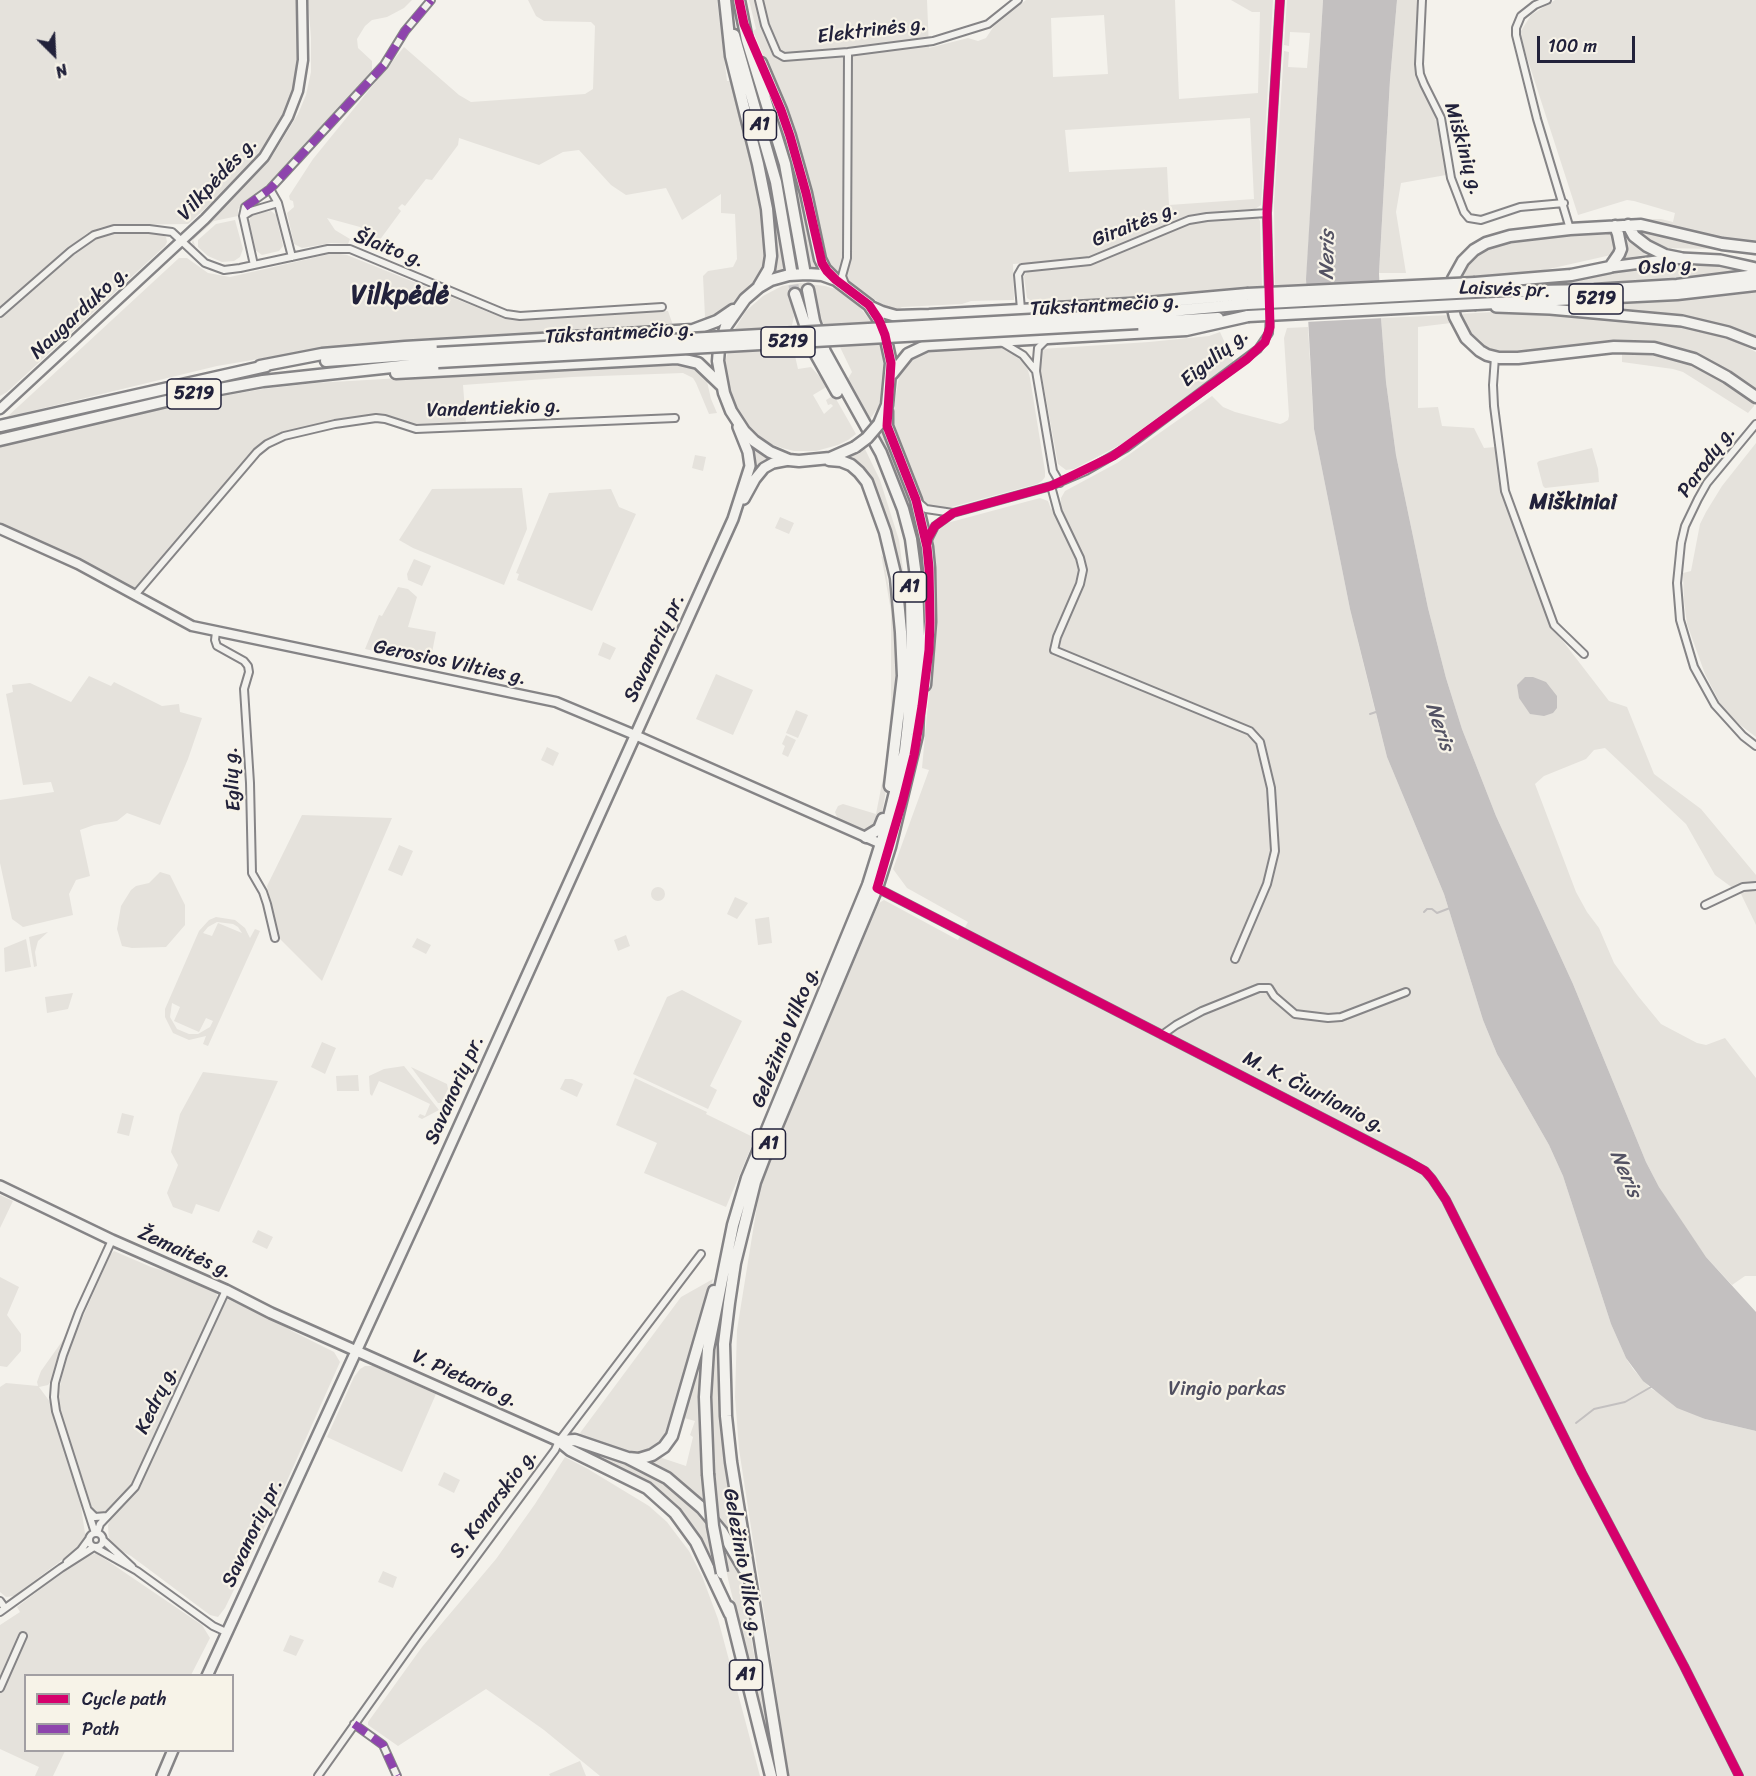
<!DOCTYPE html>
<meta charset="utf-8">
<style>
body{margin:0}
#map{position:relative;width:1756px;height:1776px;overflow:hidden;background:#f4f2ec;font-family:Sriracha,sans-serif}
canvas{display:block}
.legend{position:absolute;left:24px;top:1674px;width:210px;height:78px;box-sizing:border-box;background:#f7f3e8;border:2px solid #a29fa3;margin:0;padding:8px 10px;list-style:none;font-size:18px;color:#22223b}
.legend li{display:flex;align-items:center;gap:12px;height:30px}
.legend b{width:30px;border:2px solid #a29fa3}
.north{position:absolute;left:24px;top:24px;width:60px;height:60px;-webkit-text-stroke:4px #f7f3e8;paint-order:stroke;rotate:156deg;font-size:16px;font-weight:700;line-height:24px;text-align:center;color:#22223b}
.north::after{content:'';display:block;margin:auto;width:21px;height:27px;background:#22223b;clip-path:polygon(50% 0,100% 100%,50% 72%,0 100%)}
.scale{position:absolute;left:1537px;top:36px;width:98px;height:27px;box-sizing:border-box;border:3px solid #22223b;border-top:0;padding-left:8px;font-size:18px;line-height:21px;white-space:nowrap;color:#22223b;-webkit-text-stroke:4px #f7f3e8;paint-order:stroke}
</style>
<div id="map">
<canvas width="1756" height="1776"></canvas>
<ul class="legend">
<li><b style="height:8px;background:#d6006c"></b>Cycle path</li>
<li><b style="height:8px;background:#8e44ad"></b>Path</li>
</ul>
<div class="north">N</div>
<div class="scale">100 m</div>
</div>
<script>
const c = document.querySelector('canvas').getContext('2d');
c.lineJoin = 'round';
function fillPath(path, color) { c.fillStyle = color; c.fill(path, 'evenodd'); }
const poly = rows => new Path2D(rows.map(r => 'M' + r).join(''));
function strokePath(path, color, width, dash) { c.strokeStyle = color; c.lineWidth = width; c.lineCap = dash ? 'butt' : 'round'; c.setLineDash(dash || []); c.stroke(path); }
function label(font, color, halo, rows, align = 'center') {
  c.font = font + ' Sriracha,sans-serif'; c.lineWidth = 4.5; c.setLineDash([]); c.textBaseline = 'middle'; c.strokeStyle = halo; c.fillStyle = color; for (const [text, x, y, turn = 0] of rows) {
    c.save(); c.translate(x, y); c.rotate((+turn || 0) * Math.PI / 180); c.textAlign = isNaN(turn) ? turn : align; if (halo) c.strokeText(text, 0, 0); c.fillText(text, 0, 0); c.restore();
  }
}
fillPath(poly([
 [0,0,297,0,298,20,297,78,292,95,274,134,266,147,239,178,188,224,114,225,102,227,86,234,0,307],
 [308,0,412,0,404,8,387,17,372,20,365,26,357,39,358,48,372,61,372,73,269,185,238,209,238,216,214,221,193,240,197,251,192,243,194,234,212,219,273,155,298,114,306,95,311,72,311,38],
 [528,0,717,0,727,81,734,81,759,194,765,236,766,261,757,281,737,301,717,316,703,322,705,317,703,276,708,271,733,267,737,259,735,214,721,213,721,194,682,220,666,188,626,195,611,185,579,150,563,152,539,165,459,138,458,145,432,180,426,179,405,206,402,204,398,208,401,211,379,241,360,227,327,218,335,230,350,239,348,244,331,243,302,248,294,244,287,213,294,207,293,201,290,200,289,196,313,159,404,47,459,95,471,102,585,94,593,89,595,26,591,22,544,21,536,16],
 [732,0,733,0,743,41,780,162,799,269,795,270,787,212,775,159,741,46],
 [749,0,927,0,929,48,968,38,978,41,986,38,994,26,1026,0,1175,0,1179,99,1258,93,1260,12,1252,12,1231,0,1273,0,1261,205,1255,209,1194,214,1098,255,1070,260,1013,264,1014,300,971,301,962,304,902,307,896,310,880,303,834,271,823,254,769,69,753,31,756,29],
 [1104,15,1108,74,1053,77,1051,18],
 [1250,118,1254,199,1169,205,1167,167,1069,172,1065,130],
 [1287,0,1323,0,1306,285,1275,287,1274,204,1284,51,1289,52,1288,67,1307,68,1310,33,1290,32,1289,46,1284,45],
 [1397,0,1421,0,1417,71,1437,123,1446,175,1401,183,1396,212,1406,273,1379,273,1390,80],
 [1555,0,1756,0,1756,245,1728,241,1638,221,1641,219,1661,219,1673,222,1675,213,1634,201,1627,200,1578,215,1521,39,1521,31,1531,15],
 [765,80,793,161,820,269,808,269,795,185],
 [749,105,773,192,786,271,775,274,775,257],
 [271,211,276,215,283,246,279,251,262,255,255,250,248,223,251,216,254,214],
 [1258,218,1260,221,1262,287,1232,289,1231,291,1035,303,1027,298,1024,276,1026,273,1032,269,1084,266,1099,262,1189,224,1210,220],
 [235,220,243,249,240,257,234,261,222,262,208,256,198,247,198,240,216,224],
 [1635,229,1756,251,1756,256,1715,249,1662,248,1650,245],
 [126,232,159,233,166,237,167,242,165,246,7,392,0,396,0,318,42,279,91,241,103,235],
 [1607,232,1615,240,1617,245,1614,254,1611,255,1540,271,1462,277,1465,266,1471,259,1488,247,1502,242,1553,234],
 [1626,238,1630,239,1654,253,1621,259],
 [334,253,347,255,503,318,518,320,668,311,673,325,375,343,318,349,217,366,7,417,179,258,187,258,208,273,230,277],
 [1704,265,1731,267,1750,271,1693,280,1541,288,1628,269,1659,266],
 [800,283,825,286,839,290,855,301,873,324,823,327,815,306,812,289,790,296,794,317,791,329,733,332,746,311,763,296,782,286],
 [1756,289,1756,338,1734,329,1691,319,1584,308,1581,306,1584,304,1667,300],
 [1493,312,1574,315,1674,324,1724,335,1756,352,1756,393,1738,378,1693,351,1651,340,1635,340,1625,343,1503,354,1485,350,1471,338,1458,314],
 [1450,315,1451,323,1418,327,1418,408,1438,407,1442,426,1474,428,1484,448,1495,447,1502,491,1545,613,1552,627,1609,701,1627,707,1654,774,1701,809,1756,875,1756,925,1741,894,1715,875,1686,824,1605,748,1594,750,1586,759,1544,776,1535,784,1576,892,1587,912,1599,928,1614,963,1638,996,1661,1024,1697,1043,1706,1045,1725,1038,1756,1078,1756,1276,1745,1276,1732,1285,1706,1257,1688,1232,1659,1187,1646,1162,1573,984,1496,816,1462,729,1446,678,1428,608,1396,455,1386,382,1381,318],
 [1308,327,1314,429,1350,609,1370,690,1387,757,1444,894,1483,1020,1497,1054,1549,1145,1563,1176,1611,1324,1626,1358,1633,1369,1650,1388,1705,1419,1756,1431,1756,1776,789,1776,739,1449,735,1397,737,1330,761,1181,879,903,884,900,958,940,968,922,907,888,893,869,929,770,922,768,934,639,934,579,930,543,933,534,947,523,1040,498,1048,501,1051,509,1061,505,1061,498,1065,491,1117,463,1212,396,1223,407,1235,412,1280,424,1283,423,1288,420,1289,416,1284,338,1287,328],
 [1220,332,1234,363,1122,444,1074,469,1066,470,1058,464,1040,366,1041,349,1149,342,1209,336],
 [880,342,884,366,884,385,879,406,868,422,847,380,852,372,839,345],
 [793,347,798,369,811,367,828,386,813,395,824,414,833,406,831,404,828,405,826,400,831,397,829,393,832,392,856,434,848,440,838,445,816,451,794,451,782,448,771,444,760,437,750,428,737,409,727,381,726,359,728,351],
 [937,348,952,350,1002,348,1012,353,1023,362,1028,370,1030,378,1045,471,1045,477,1042,481,1037,484,944,509,924,504,921,499,894,431,893,413,900,371,907,361,924,350],
 [1622,352,1665,356,1699,368,1732,387,1754,402,1754,406,1748,413,1683,372,1673,369,1622,362],
 [676,362,692,364,706,377,711,399,717,413,709,414,696,383,693,378,683,373,572,377,463,385,466,423,416,425,391,419,328,423,308,427,271,438,257,449,164,557,132,590,0,526,0,446,177,404,263,389,315,383],
 [882,429,899,466,922,537,927,596,923,675,920,561,914,529,903,492,877,437],
 [1756,443,1756,737,1739,724,1721,705,1705,674,1687,624,1684,601,1683,573,1691,571,1700,524,1706,512,1722,486],
 [864,447,880,480,899,540,906,592,907,662,903,601,898,567,867,474,850,457],
 [1592,448,1598,469,1599,482,1545,488,1543,486,1537,463,1539,461],
 [754,449,770,459,764,462,753,473],
 [695,455,706,457,703,471,692,468],
 [522,488,527,529,504,585,413,548,399,540,432,489],
 [611,489,619,507,636,514,592,611,517,580,519,574,516,573,549,493],
 [780,517,794,523,789,534,775,528],
 [881,554,884,559,896,632,897,680,893,748,884,802,880,822,868,832,838,820,835,812,838,806,843,804,876,814,885,768,891,709,891,611],
 [414,559,431,566,422,586,408,580,407,574],
 [398,587,408,589,417,597,408,627,436,632,430,663,365,649,379,615,382,616],
 [603,642,616,648,610,660,598,655],
 [716,674,753,690,733,735,696,719],
 [89,676,111,686,114,682,162,706,179,704,180,712,202,718,188,759,160,825,127,813,117,821,94,825,80,830,90,876,76,880,69,894,73,915,23,927,12,919,0,863,0,800,54,792,51,782,23,785,6,694,13,692,12,685,30,683,71,702],
 [796,710,808,715,798,738,786,733],
 [786,735,796,740,788,757,782,754,785,746,782,744],
 [547,747,559,753,553,766,541,760],
 [302,815,392,818,322,981,278,937,267,886],
 [399,845,413,851,402,876,388,870],
 [160,872,170,875,185,905,185,925,166,947,132,948,122,946,117,929,121,906,131,890,136,886,149,883],
 '651 894a7 7 0 1 1 14 0a7 7 0 1 1-14 0Z',
 [735,897,748,903,737,919,727,914],
 [216,917,235,920,245,928,250,938,255,929,260,931,208,1046,203,1044,206,1036,189,1040,173,1033,165,1017,165,1009,199,931,209,920],
 [217,922,233,924,238,927,242,933,218,923,212,936,203,933,208,927],
 [172,1003,180,1007,174,1021,199,1032,206,1018,213,1021,210,1027,198,1034,189,1034,177,1029,170,1017],
 [769,917,772,943,758,945,755,919],
 [48,932,38,941,35,952,37,966,34,967,29,937],
 [626,935,630,946,618,951,614,940],
 [417,938,431,945,426,954,412,947],
 [26,939,31,967,5,972,4,948],
 [682,990,742,1021,710,1086,717,1090,708,1109,633,1074,667,997],
 [73,993,68,1009,47,1013,45,997],
 [322,1042,336,1048,325,1074,311,1067],
 [404,1066,439,1110,422,1119,418,1117,420,1114,425,1116,430,1104,407,1093,379,1081,372,1096,370,1094,369,1076,384,1069],
 [411,1067,447,1084,448,1089,441,1103,438,1103],
 [203,1072,278,1081,219,1212,196,1204,192,1214,173,1207,167,1193,178,1165,171,1152,180,1114],
 [358,1075,359,1091,337,1091,336,1076],
 [635,1078,707,1112,706,1114,755,1138,726,1207,644,1173,657,1143,616,1125],
 [565,1079,572,1079,583,1084,577,1097,560,1089],
 [122,1113,134,1116,129,1136,117,1133],
 [751,1182,723,1323,741,1553,717,1518,713,1483,709,1403,713,1344,729,1257],
 [0,1195,13,1201,0,1228],
 [258,1230,273,1237,267,1249,252,1242],
 [114,1251,151,1267,175,1274,216,1293,218,1298,131,1485,103,1515,98,1515,94,1513,60,1412,59,1392,64,1365,75,1335,110,1255],
 [0,1277,19,1287,7,1315,21,1334,21,1351,7,1367,0,1366],
 [713,1279,669,1432,657,1447,643,1454,635,1454,580,1436,580,1433,681,1297],
 [227,1299,279,1322,292,1331,334,1352,340,1362,286,1483,225,1608,218,1617,210,1615,131,1556,115,1548,109,1542,108,1525,112,1517,136,1493],
 [704,1339,701,1408,706,1499,703,1499,704,1504,677,1479,646,1460,656,1456,686,1466,693,1437,690,1435,695,1421,684,1418,693,1383,692,1379],
 [63,1340,65,1341,53,1379,48,1385,39,1387,50,1402,72,1472,80,1500,86,1540,78,1548,14,1596,6,1597,0,1592,0,1387,6,1383,38,1386,37,1382,41,1371],
 [365,1366,373,1366,436,1394,402,1472,327,1437,354,1377,360,1369],
 [574,1445,627,1462,668,1483,706,1519,719,1576,695,1531,667,1497,636,1477,573,1447],
 [565,1457,588,1469,649,1506,667,1522,689,1551,702,1576,718,1619,760,1776,600,1776,544,1730,486,1689,398,1746,368,1725,368,1722,422,1647,496,1559,535,1504],
 [444,1472,460,1480,454,1493,438,1485],
 [720,1536,739,1569,773,1763,728,1579],
 [96,1553,202,1625,210,1638,191,1675,26,1676,26,1750,65,1751,53,1776,35,1776,39,1767,0,1749,0,1625,20,1612,17,1607,80,1559],
 [383,1571,397,1577,393,1588,378,1582],
 [290,1635,304,1640,296,1656,283,1651],
 [580,1761,586,1776,550,1776,549,1774]
]), '#e5e2dc');
fillPath(poly([
 [1323,0,1397,0,1390,80,1379,273,1381,318,1386,382,1396,455,1428,608,1446,678,1462,729,1496,816,1573,984,1646,1162,1659,1187,1706,1257,1756,1312,1756,1431,1705,1419,1677,1408,1643,1381,1626,1358,1611,1324,1563,1176,1549,1145,1497,1054,1483,1020,1444,894,1387,757,1350,609,1314,429,1306,279],
 [1525,677,1533,677,1546,682,1557,696,1557,708,1553,713,1544,716,1530,714,1519,698,1517,685]
]), '#c3c0c0');
fillPath(poly([
 [1382,281,1384,318,1305,322,1303,285]
]), '#f4f2ec');
strokePath(poly([
 [1370,714,1376,712],
 [1424,912,1427,909,1432,909,1437,913,1450,908],
 [1576,1423,1594,1409,1625,1402,1651,1387]
]), '#c3c0c0', 2);
strokePath(poly([
 [791,270,795,294]
]), '#cac8c9', 10, [10, 5]);
const minor = poly([
 [759,0,765,25,777,53,784,57,848,52,933,41,988,24,1018,0],
 [1422,0,1419,64,1420,74,1424,84,1441,118,1451,178,1464,212,1469,218,1481,220,1520,207,1564,203],
 [1547,0,1535,5,1521,16,1516,28,1516,35,1537,119,1570,229],
 [270,189,278,203],
 [243,216,245,207,270,189,384,65,405,31,431,0],
 [254,265,243,216,251,211,278,203,292,257],
 [845,284,842,276,847,258,848,52],
 [1269,295,1267,213,1280,0],
 [1021,309,1018,275,1022,268,1090,261,1189,220,1207,217,1267,213],
 [0,313,71,251,94,235,114,229,149,229,172,232,205,263,224,270,240,268,328,249,350,249,506,314,520,316,662,307],
 [1046,340,1038,348,1036,371,1053,471,1060,483],
 [1003,343,1023,355,1036,371],
 [1495,357,1493,385,1494,406,1505,491,1554,625,1584,654],
 [1756,424,1707,483,1698,499,1685,526,1681,543,1677,583,1680,620,1694,667,1715,705,1743,736,1756,746],
 [1051,486,1058,512,1080,558,1083,570,1080,584,1057,637,1054,650,1250,731,1260,742,1271,788,1275,851,1267,884,1235,959],
 [918,502,926,509,953,513],
 [928,540,935,526,953,513,1051,486,1086,471,1126,448,1258,349,1269,333,1270,314],
 [135,595,257,452,267,444,284,436,335,424,376,418,385,419,416,429,675,418],
 [216,632,215,640,217,646,244,661,248,666,249,672,244,689,250,783,252,873,263,892,267,904,275,938],
 [877,888,1409,1162,1425,1171,1432,1179,1446,1200,1582,1473,1684,1666,1739,1776],
 [1705,905,1743,887,1756,886],
 [1162,1035,1176,1025,1202,1011,1259,988,1269,988,1274,996,1295,1014,1328,1018,1341,1017,1406,992],
 [88,1510,95,1517,107,1516],
 '89 1540a7 7 0 1 1 14 0a7 7 0 1 1-14 0Z',
 [95,1533,56,1411,54,1397,55,1383,63,1355,79,1312,112,1240],
 [97,1533,100,1524,135,1487,226,1290],
 [104,1541,132,1567],
 [96,1548,137,1571,213,1626,226,1632],
 [67,1562,81,1550,89,1539],
 [0,1601,5,1608],
 [0,1612,61,1568,94,1547],
 [0,1688,23,1636],
 [354,1724,383,1745,397,1776],
 [318,1776,416,1638,555,1450,559,1441,701,1254]
]);
const secondary = poly([
 [0,409,205,219,264,157,288,117,298,91,303,60,302,0],
 [0,529,78,564,192,626,556,702,635,735,886,846]
]);
const primary = poly([
 [1610,267,1680,258,1720,260,1756,268],
 [1496,307,1550,309,1682,321,1728,332,1756,343],
 [744,499,755,479,764,468,773,463,789,460],
 [0,1186,112,1240,226,1290,271,1313,559,1441],
 [207,1676,426,1199,733,519,750,466,748,452,738,427],
 [162,1776,173,1750]
]);
const trunk = poly([
 [725,0,731,56,758,164,767,209,771,256,769,269,759,286],
 [739,0,747,40,785,164,804,269],
 [734,35,776,182,791,270],
 [761,63,781,110,790,136,806,193,820,259,825,269,835,279],
 [1628,225,1634,236,1647,246,1665,255,1680,258],
 [1756,248,1722,244,1641,225,1570,229,1510,236,1486,243,1474,250,1463,261,1453,279,1451,301,1455,317,1466,338,1480,351,1487,355,1499,358,1518,358,1614,347,1654,348,1694,359,1727,377,1756,397],
 [1475,283,1571,275,1610,267,1619,254,1621,249,1618,234,1615,226],
 [1475,292,1594,290,1677,285,1756,275],
 [795,294,813,349,837,392],
 [1476,304,1677,294,1756,285],
 [871,307,882,312,896,316,929,315,1147,303,1247,294],
 [1138,314,1248,304],
 [1138,323,1218,318],
 [326,361,437,353],
 [260,366,322,354,405,347,693,330,717,321,733,310],
 [396,373,677,358,698,363,721,385],
 [892,374,908,354,927,345,1186,330,1248,316],
 [887,411,887,426,916,500,927,547,929,568,930,622,925,685],
 [0,426,266,366],
 [0,440,209,391,263,381,438,362],
 [855,447,830,458,799,461,789,460,770,452,754,441,744,431,731,411,724,393,718,361,719,349,726,326,745,299,759,287,771,280,789,275,807,274,822,275,836,280,869,305,879,320,885,335,891,363,887,405,879,424],
 [829,460,841,461,851,465,859,472,867,482,885,532,896,578,901,632,903,676,890,786],
 [866,837,879,829,883,819],
 [559,1441,570,1450,647,1488,675,1513,696,1542,730,1614],
 [559,1441,575,1440,628,1458,667,1478,702,1508,722,1532,744,1569],
 [628,1458,639,1459,652,1455,664,1447,672,1436,714,1291],
 [708,1474,705,1397,708,1349,733,1225,747,1178,868,885,888,821,905,751,908,724,912,663,911,596],
 [729,1607,771,1776],
 [782,1776,731,1462,726,1416,724,1344,729,1303,735,1263,755,1182,773,1135,877,888,890,847,917,735,920,665,917,584,911,539,903,509,881,453,825,352,814,321,808,290]
]);
strokePath(minor, '#858486', 10);
strokePath(secondary, '#858486', 13);
strokePath(primary, '#858486', 14);
strokePath(trunk, '#858486', 15);
strokePath(minor, '#f2f1ed', 6);
strokePath(secondary, '#f2f1ed', 8);
strokePath(primary, '#f2f1ed', 9);
strokePath(trunk, '#f2f1ed', 10);
const trunkBridge = poly([
 [1247,294,1475,283],
 [1248,304,1475,292],
 [1248,316,1476,304],
 [437,353,1138,314],
 [438,362,1138,323],
 [855,447,867,438,879,424],
 [708,1474,713,1526,722,1573]
]);
strokePath(trunkBridge, '#858486', 15, []);
strokePath(trunkBridge, '#f2f1ed', 10);
strokePath(poly([
 [245,207,270,189,384,65,405,31,431,0],
 [354,1724,383,1745,397,1776]
]), '#8e44ad', 8, [15, 8]);
strokePath(poly([
 [739,0,744,24,781,110,790,136,806,193,822,263,827,271,836,280,869,305,879,320,885,335,891,363,887,426,916,500,927,547,929,568,930,622,929,650,922,706,914,755,903,799,877,888,1409,1162,1425,1171,1432,1179,1446,1200,1582,1473,1684,1666,1739,1776],
 [927,544,928,538,935,526,953,513,1051,486,1113,456,1247,359,1265,342,1270,327,1267,213,1280,0]
]), '#d6006c', 9);
for (const [x, y, w] of [
 [760,125,33],
 [1596,299,54],
 [788,342,54],
 [194,394,54],
 [910,587,33],
 [769,1144,33],
 [746,1675,33]
]) { const box = new Path2D(); box.roundRect(x - w / 2, y - 15, w, 30, 4.5); c.fillStyle = '#f7f3e8'; c.fill(box); strokePath(box, '#22223b', 1.5); }
label('bold 18px', '#22223b', null, [
 ["A1",760,125],
 ["5219",1596,299],
 ["5219",788,342],
 ["5219",194,394],
 ["A1",910,587],
 ["A1",769,1144],
 ["A1",746,1675]
]);
label('20px', '#22223b', '#f7f3e8', [
 ["Elektrinės g.",872,31,-7],
 ["Miškinių g.",1463,149,74],
 ["Vilkpėdės g.",218,179,-47],
 ["Giraitės g.",1135,225,-22],
 ["Šlaito g.",389,249,21],
 ["Oslo g.",1668,267,-4],
 ["Laisvės pr.",1505,290,2],
 ["Tūkstantmečio g.",1105,306,-3],
 ["Naugarduko g.",80,313,-43],
 ["Tūkstantmečio g.",620,334,-3],
 ["Eigulių g.",1215,358,-39],
 ["Vandentiekio g.",494,409,-2],
 ["Parodų g.",1707,462,-54],
 ["Savanorių pr.",655,648,-65],
 ["Gerosios Vilties g.",450,663,12],
 ["Eglių g.",233,779,-93],
 ["Geležinio Vilko g.",786,1037,-68],
 ["Savanorių pr.",455,1090,-66],
 ["M. K. Čiurlionio g.",1314,1093,27],
 ["Žemaitės g.",185,1253,24],
 ["V. Pietario g.",465,1379,24],
 ["Kedrų g.",157,1400,-65],
 ["S. Konarskio g.",494,1504,-53],
 ["Savanorių pr.",253,1533,-65],
 ["Geležinio Vilko g.",742,1563,80]
]);
label('20px', '#504f60', '#f7f3e8', [
 ["Vingio parkas",1227,1390]
]);
label('italic 21px', '#535263', '#f7f3e8', [
 ["Neris",1328,255,-89],
 ["Neris",1439,727,71],
 ["Neris",1625,1174,66]
]);
label('bold 22px', '#22223b', '#f7f3e8', [
 ["Miškiniai",1573,503]
]);
label('bold 26px', '#22223b', '#f7f3e8', [
 ["Vilkpėdė",400,296]
]);
</script>
